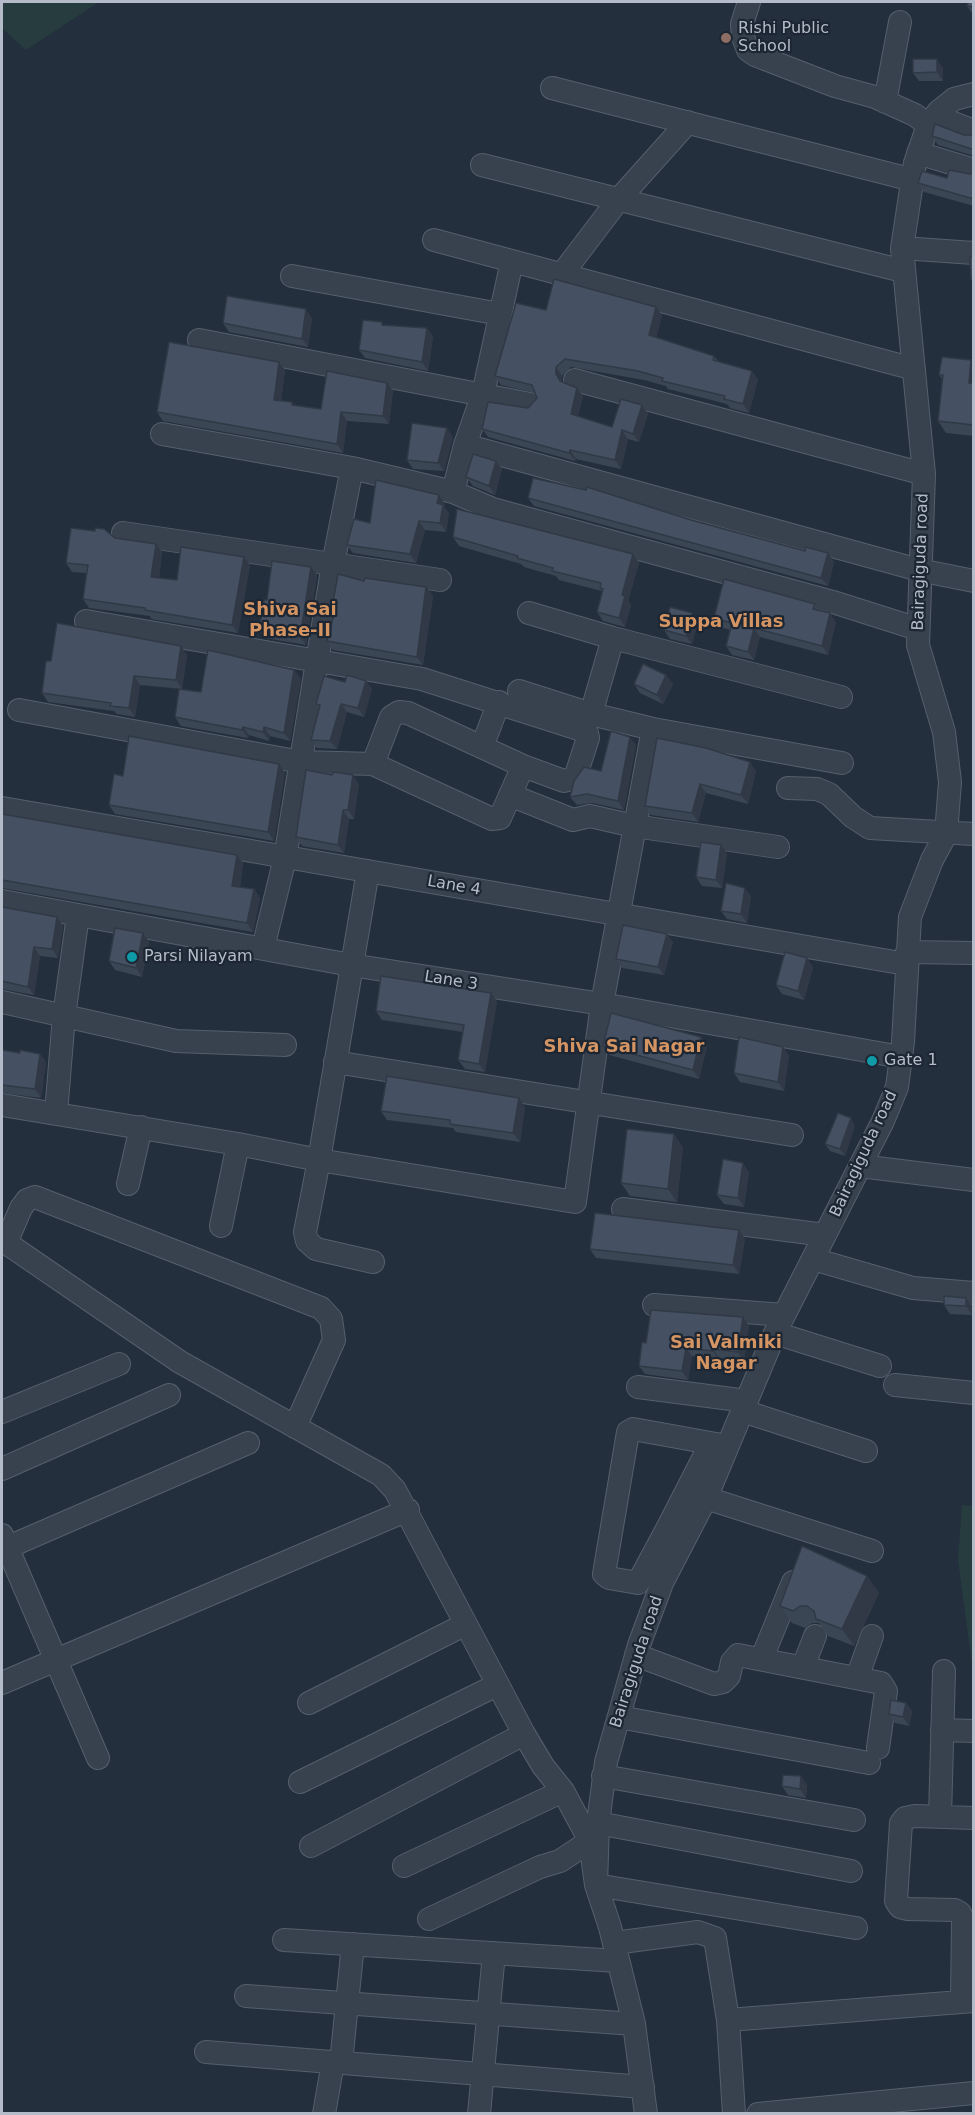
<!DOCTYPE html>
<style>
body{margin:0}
#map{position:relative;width:975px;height:2115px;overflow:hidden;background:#242f3e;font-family:"DejaVu Sans",sans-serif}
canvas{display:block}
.frame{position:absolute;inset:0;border:3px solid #b4bcc9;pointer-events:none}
</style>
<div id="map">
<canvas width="975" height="2115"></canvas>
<div class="frame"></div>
</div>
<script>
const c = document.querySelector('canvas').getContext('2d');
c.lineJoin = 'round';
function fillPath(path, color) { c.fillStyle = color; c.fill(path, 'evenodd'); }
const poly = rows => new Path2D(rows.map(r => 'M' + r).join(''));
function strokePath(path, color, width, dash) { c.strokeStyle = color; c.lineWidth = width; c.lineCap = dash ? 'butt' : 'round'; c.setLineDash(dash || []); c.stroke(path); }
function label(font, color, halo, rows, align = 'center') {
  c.font = font + ' "DejaVu Sans",sans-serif'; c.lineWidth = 4.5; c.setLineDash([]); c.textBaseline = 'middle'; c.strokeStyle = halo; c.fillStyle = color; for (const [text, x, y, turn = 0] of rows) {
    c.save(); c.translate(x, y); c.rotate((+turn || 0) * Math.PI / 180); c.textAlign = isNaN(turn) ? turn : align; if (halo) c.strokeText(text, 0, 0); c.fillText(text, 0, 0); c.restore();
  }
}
fillPath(poly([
 [2,2,99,2,26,50,2,28],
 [962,1505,973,1506,973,1671,958,1560]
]), '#263c3f');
const minor = poly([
 [749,2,742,24,743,37,748,50,755,55,835,86,875,97,915,115,928,125],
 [552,88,913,180],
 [885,102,900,22],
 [935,116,974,131],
 [918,153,974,170],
 [482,165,903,271],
 [434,240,914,369],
 [902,248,974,253],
 [562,274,619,199,688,122],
 [292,276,500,314],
 [199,340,530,404],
 [575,380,924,474],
 [162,434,352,468,453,492],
 [465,445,483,394,512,261],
 [123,533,440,580],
 [529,613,613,638],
 [86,621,422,679,582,730,587,733,588,738,575,778,564,781,523,766,408,713,399,712,391,717,373,764],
 [918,629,833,602,493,509,453,492,465,445,919,570,974,581],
 [519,691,591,714,653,729,842,763],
 [19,710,301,762,373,764,492,819,500,818,523,766],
 [591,714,613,638,841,697],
 [482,747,499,702],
 [788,788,817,789,829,794,853,817,870,828,974,834],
 [510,795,573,820,590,816,634,826,778,847],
 [2,808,906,964],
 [368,871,319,1160,575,1202,602,1004,653,729],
 [2,901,351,965,602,1004,901,1057],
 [263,948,285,858,333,564,352,468],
 [907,952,974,953],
 [2,1002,176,1041,285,1045],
 [335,1062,792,1135],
 [2,1105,238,1144,319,1160,305,1232,307,1241,316,1249,373,1262],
 [56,1113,64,1016,78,915],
 [860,1166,974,1180],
 [128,1184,141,1127],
 [623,1209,825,1235],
 [221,1226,238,1144],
 [2,1240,180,1362,381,1475,395,1490,524,1734,543,1766,563,1791,590,1841,596,1885,610,1927,634,2024,646,2114],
 [6,1243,21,1208,27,1200,35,1197,321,1308,331,1319,334,1340,295,1427],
 [813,1259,913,1288,974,1293],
 [654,1305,784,1315],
 [775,1333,880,1366],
 [895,1385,974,1393],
 [638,1387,747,1401],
 [743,1411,866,1451],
 [2,1412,119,1364],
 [2,1469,169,1395],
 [706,1498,872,1551],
 [668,1527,710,1445],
 [2,1535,98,1758],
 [686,1536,668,1527,638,1583,609,1578,604,1574,628,1432,633,1429,727,1446],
 [6,1548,248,1443],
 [636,1655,714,1684,723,1682,729,1676,732,1662,738,1655,881,1683,886,1691,878,1748],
 [762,1658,793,1582],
 [803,1667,815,1636],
 [857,1678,872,1636],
 [2,1683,408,1510],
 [309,1703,464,1625],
 [619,1717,869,1763],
 [942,1730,974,1731],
 [603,1776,854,1820],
 [300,1782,497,1685],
 [940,1817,944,1671],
 [598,1823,851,1871],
 [311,1846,524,1734],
 [404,1866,563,1791],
 [596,1885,598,1823,606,1762,639,1645,662,1583,706,1498,775,1333,883,1121,897,1087,903,1042,910,917,932,860,946,834,950,782,944,732,918,645,924,474,902,248,915,163,928,125,939,111,954,99,974,94],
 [596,1885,856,1928],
 [429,1919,540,1867,560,1861,590,1841],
 [284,1940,618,1961],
 [614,1943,698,1932,715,1938,728,2020,734,2114],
 [246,1996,634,2024],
 [962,2001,963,1919,960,1913,955,1910,908,1909,900,1907,896,1901,901,1823,905,1818,915,1816,974,1818],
 [728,2020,974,2001],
 [206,2052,643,2087],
 [341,2063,353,1944],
 [324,2114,333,2062],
 [479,2114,494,1953],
 [758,2114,974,2093]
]);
strokePath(minor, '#565f6c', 24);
strokePath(minor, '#38414e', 22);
fillPath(poly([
 [974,2,974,13,972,13,967,6],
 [943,68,943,81,919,81,913,73],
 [974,134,974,156,938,145,932,136,971,135],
 [974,172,974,206,924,192,918,183,970,174],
 [546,310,662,315,656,338,714,356,718,361,758,379,749,413,730,408,727,404,668,389,666,386,644,380,571,367,562,376,562,382,583,396,578,416,612,427,642,405,648,414,639,442,628,439,621,469,576,459,575,461,488,437,482,429,528,408,537,398,535,393,501,385,495,376],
 [312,318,308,347,229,332,223,323],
 [427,328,433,337,428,371,365,358,359,350],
 [974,363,974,436,946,433,938,421,942,379,939,375],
 [285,370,281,401,292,402,294,405,321,409,387,383,393,391,389,424,347,421,343,453,163,421,157,412],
 [453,437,444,471,413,469,407,460],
 [496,461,502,469,495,495,473,486,466,477],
 [528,498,691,520,805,551,828,553,834,562,828,586,534,506],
 [445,504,444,507,449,513,446,532,425,530,416,563,353,553,347,545,370,523],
 [453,537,633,554,639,563,628,601,631,605,625,627,603,621,597,612,603,592,602,591,559,580,556,576,524,567,521,564,459,546],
 [115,538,162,552,159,578,177,580,244,557,250,565,238,633,151,619,150,616,89,608,83,599,86,573,72,572,66,563],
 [317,575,306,645,265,638,259,630,267,600],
 [364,581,426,587,433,596,423,665,333,650,327,641,336,607,333,602],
 [815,604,819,610,836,622,828,655,760,637,754,660,732,655,726,646,730,630,720,627,714,618],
 [698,622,692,644,670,639,664,630],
 [187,655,182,689,140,685,135,717,117,714,114,711,48,702,42,693,51,661],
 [294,670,301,679,290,741,270,736,269,741,249,735,248,738,181,726,175,717,201,692],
 [666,675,673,684,663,704,640,693,634,684],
 [366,681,372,689,364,717,347,712,337,749,317,748,311,740,319,708,316,704,345,682],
 [657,738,756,771,748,804,706,793,698,822,651,815,645,806],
 [636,745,624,810,593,803,577,805,570,797,601,771],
 [279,764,285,773,274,841,115,814,109,805,123,776],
 [359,784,354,819,349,819,344,853,302,846,296,837],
 [2,814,237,855,243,863,240,887,254,889,260,898,253,932,2,888],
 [727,853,722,888,702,886,696,877],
 [751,896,747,923,727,919,721,911],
 [2,912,63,926,58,958,40,956,34,995,2,989],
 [143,933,149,942,142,977,115,970,109,961],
 [673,942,664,975,622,968,616,959],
 [813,967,804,1000,782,994,776,985],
 [497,1001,485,1072,465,1069,458,1060,463,1032,382,1020,376,1011],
 [701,1037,707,1046,699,1079,609,1055,603,1046],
 [783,1047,789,1056,784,1091,740,1082,734,1073],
 [2,1050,20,1053,40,1054,46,1062,41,1098,2,1093],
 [525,1107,520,1142,456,1132,453,1128,387,1120,381,1111],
 [855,1126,845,1156,830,1151,825,1144],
 [683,1147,677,1202,630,1196,621,1183],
 [749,1172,744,1207,724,1204,717,1195],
 [739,1230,745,1239,739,1274,596,1258,590,1249],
 [944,1305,972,1306,972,1315,950,1314],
 [749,1326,744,1361,719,1358,719,1360,692,1356,688,1380,645,1374,639,1366,646,1343],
 [867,1576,879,1593,854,1646,828,1636,819,1623,812,1623,805,1628,792,1623,780,1606],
 [906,1703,912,1711,909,1726,895,1723,889,1714],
 [807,1785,806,1798,788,1795,782,1786]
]), '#3b4654');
fillPath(poly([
 [937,59,943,68,943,81,937,72],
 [656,307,662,315,655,344,649,335],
 [306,309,312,318,308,347,302,339],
 [427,328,433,337,428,371,422,362],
 [971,360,974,363,974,389,969,383],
 [279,362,285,370,280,408,274,400],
 [556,367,562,376,562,383,566,390,556,374],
 [752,371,758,379,749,413,743,404],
 [387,383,393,391,389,424,383,416],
 [577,388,583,396,577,422,571,414],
 [642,405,648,414,639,442,633,434],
 [341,412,347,421,343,453,337,444],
 [447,428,453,437,444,471,438,463],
 [622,430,628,439,621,469,615,460],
 [570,450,576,459,575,461,569,453],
 [496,461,502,469,495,495,489,486],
 [439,495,445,504,444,507,449,513,446,532,440,523,437,503],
 [419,521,425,530,416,563,410,554],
 [156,544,162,552,158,586,151,577],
 [828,553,834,562,828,586,821,578],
 [633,554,639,563,628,601,631,605,625,627,619,618,622,595],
 [244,557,250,565,238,633,232,625],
 [311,567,317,575,306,645,300,637],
 [426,587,433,596,423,665,417,657],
 [692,613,698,622,692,644,686,636],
 [830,613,836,622,828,655,822,646],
 [754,628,760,637,754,660,748,652],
 [181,646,187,655,182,689,176,680],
 [294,670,301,679,290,741,284,733],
 [666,675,673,684,663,704,657,695],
 [134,676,140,685,135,717,129,708],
 [366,681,372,689,364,717,358,708],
 [341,704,347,712,337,749,330,741],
 [243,727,249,735,248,738,242,730],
 [264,727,270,736,269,741,263,732],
 [630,737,636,745,624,810,618,801],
 [750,762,756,771,748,804,741,795],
 [279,764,285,773,274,841,268,832],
 [353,775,359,784,354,819,348,810],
 [700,784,706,793,698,822,692,813],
 [343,810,349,819,344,853,338,845],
 [721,845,727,853,722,888,716,880],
 [237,855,243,863,239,895,232,886],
 [745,888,751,896,747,923,741,914],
 [254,889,260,898,253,932,247,923],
 [57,917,63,926,58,958,52,949],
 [143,933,149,942,142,977,136,968],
 [667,934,673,942,664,975,658,967],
 [34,947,40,956,34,995,28,987],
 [807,958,813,967,804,1000,798,991],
 [491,993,497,1001,485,1072,479,1064],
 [701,1037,707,1046,699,1079,693,1070],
 [783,1047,789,1056,784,1091,778,1082],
 [40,1054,46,1062,41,1098,35,1089],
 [519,1098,525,1107,520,1142,513,1133],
 [851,1118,855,1126,845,1156,840,1149],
 [674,1134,683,1147,677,1202,668,1189],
 [743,1163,749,1172,744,1207,738,1198],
 [739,1230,745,1239,739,1274,733,1265],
 [966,1298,972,1306,972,1315,966,1306],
 [743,1317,749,1326,744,1361,738,1352],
 [686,1348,692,1356,688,1380,682,1371],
 [713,1349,719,1358,719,1360,713,1351],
 [867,1576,879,1593,854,1646,842,1629],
 [906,1703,912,1711,909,1726,903,1717],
 [801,1776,807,1785,806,1798,800,1789]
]), '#303945');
const building = poly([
 [968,2,974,2,974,7,967,6,968,2],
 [913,59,937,59,937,72,913,73,913,59],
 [935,124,964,135,971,135,974,134,974,150,972,149,932,136,935,124],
 [949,170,970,174,974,172,974,199,918,183,922,171,947,178,949,170],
 [974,256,974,280,971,280,970,257,974,256],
 [554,279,656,307,649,335,714,356,713,360,752,371,743,404,724,399,725,396,662,381,663,378,638,371,565,359,556,367,556,374,560,381,577,388,571,414,612,427,621,399,642,405,633,434,622,430,615,460,570,450,569,453,482,429,488,402,528,408,537,398,532,385,495,376,516,303,546,310,554,279],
 [227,296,306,309,302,339,223,323,227,296],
 [363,320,382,322,382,325,427,328,422,362,359,350,363,320],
 [169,342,279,362,274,400,292,402,292,405,321,409,327,371,387,383,383,416,341,412,337,444,157,412,169,342],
 [942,357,971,360,969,383,974,383,974,425,938,421,943,375,939,375,942,357],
 [412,423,447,428,438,463,407,460,412,423],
 [473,454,496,461,489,486,466,477,473,454],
 [533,478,586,490,587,487,691,520,805,551,806,547,828,553,821,578,528,498,533,478],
 [376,480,439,495,437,503,443,505,440,523,419,521,410,554,347,545,354,519,370,523,376,480],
 [457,509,633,554,622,595,625,596,619,618,597,612,603,589,600,588,601,583,552,571,553,568,517,558,518,556,453,537,457,509],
 [71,528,95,531,95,528,104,529,115,538,156,544,151,577,177,580,181,547,244,557,232,625,145,610,145,608,83,599,88,565,66,563,71,528],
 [272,561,311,567,300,637,259,630,264,600,267,600,272,561],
 [338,574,364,581,365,578,426,587,417,657,327,641,337,603,333,602,338,574],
 [724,579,815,604,813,609,830,613,822,646,754,628,748,652,726,646,732,623,714,618,724,579],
 [670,607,692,613,686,636,664,630,670,607],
 [57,623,181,646,176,680,134,676,129,708,110,706,111,703,42,693,46,661,51,661,57,623],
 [208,650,294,670,284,733,264,727,263,732,243,727,242,730,175,717,179,689,201,692,208,650],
 [643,664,666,675,657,695,634,684,643,664],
 [347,675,366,681,358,708,341,704,330,741,311,740,320,705,316,704,324,676,345,682,347,675],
 [611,731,630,737,618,801,587,794,570,797,574,781,584,767,601,771,611,731],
 [129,736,279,764,268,832,109,805,114,774,123,776,129,736],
 [657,738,706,748,750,762,741,795,700,784,692,813,645,806,657,738],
 [306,770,332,775,334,772,353,775,348,810,343,810,338,845,296,837,306,770],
 [2,814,237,855,232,886,254,889,247,923,2,880,2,814],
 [701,842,721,845,716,880,696,877,701,842],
 [726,883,745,888,741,914,721,911,726,883],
 [2,907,57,917,52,949,34,947,28,987,2,981,2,907],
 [623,925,667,934,658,967,616,959,623,925],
 [115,928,143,933,136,968,109,961,115,928],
 [785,952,807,958,798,991,776,985,785,952],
 [381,976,491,993,479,1064,458,1060,464,1025,376,1011,381,976],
 [611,1013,701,1037,693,1070,603,1046,611,1013],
 [739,1037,783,1047,778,1082,734,1073,739,1037],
 [2,1050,20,1053,20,1050,40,1054,35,1089,2,1085,2,1050],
 [387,1076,519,1098,513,1133,450,1124,450,1120,381,1111,387,1076],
 [838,1113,851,1118,840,1149,825,1144,838,1113],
 [627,1129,674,1134,668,1189,621,1183,627,1129],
 [723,1159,743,1163,738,1198,717,1195,723,1159],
 [595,1213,739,1230,733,1265,590,1249,595,1213],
 [944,1296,966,1298,966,1306,944,1305,944,1296],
 [651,1310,743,1317,738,1352,713,1349,713,1351,686,1348,682,1371,639,1366,642,1342,646,1343,651,1310],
 [802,1546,867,1576,842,1629,816,1619,814,1611,807,1606,800,1606,793,1611,780,1606,802,1546],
 [891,1700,906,1703,903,1717,889,1714,891,1700],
 [783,1775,801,1776,800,1789,782,1786,783,1775]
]);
fillPath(building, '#455162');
strokePath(building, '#303945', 1.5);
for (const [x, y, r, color] of [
 [726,38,6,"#8d6e63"],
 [132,957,6,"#0f9aa8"],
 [872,1061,6,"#0f9aa8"]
]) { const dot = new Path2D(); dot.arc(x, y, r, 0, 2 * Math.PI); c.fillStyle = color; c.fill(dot); strokePath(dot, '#1d2633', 2); }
label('16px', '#b4bcc9', '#1d2633', [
 ["Rishi Public",738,29],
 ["School",738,47],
 ["Parsi Nilayam",144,957],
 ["Gate 1",884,1061]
], 'left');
label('16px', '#b4bcc9', '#1d2633', [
 ["Bairagiguda road",921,562,-88],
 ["Lane 4",454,886,10],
 ["Lane 3",451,981,9],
 ["Bairagiguda road",864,1154,-65],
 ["Bairagiguda road",637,1662,-72]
]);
label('bold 18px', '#d59563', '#1d2633', [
 ["Shiva Sai",290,610],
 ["Phase-II",290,631],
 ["Suppa Villas",721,622],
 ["Shiva Sai Nagar",624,1047],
 ["Sai Valmiki",726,1343],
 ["Nagar",726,1364]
]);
</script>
